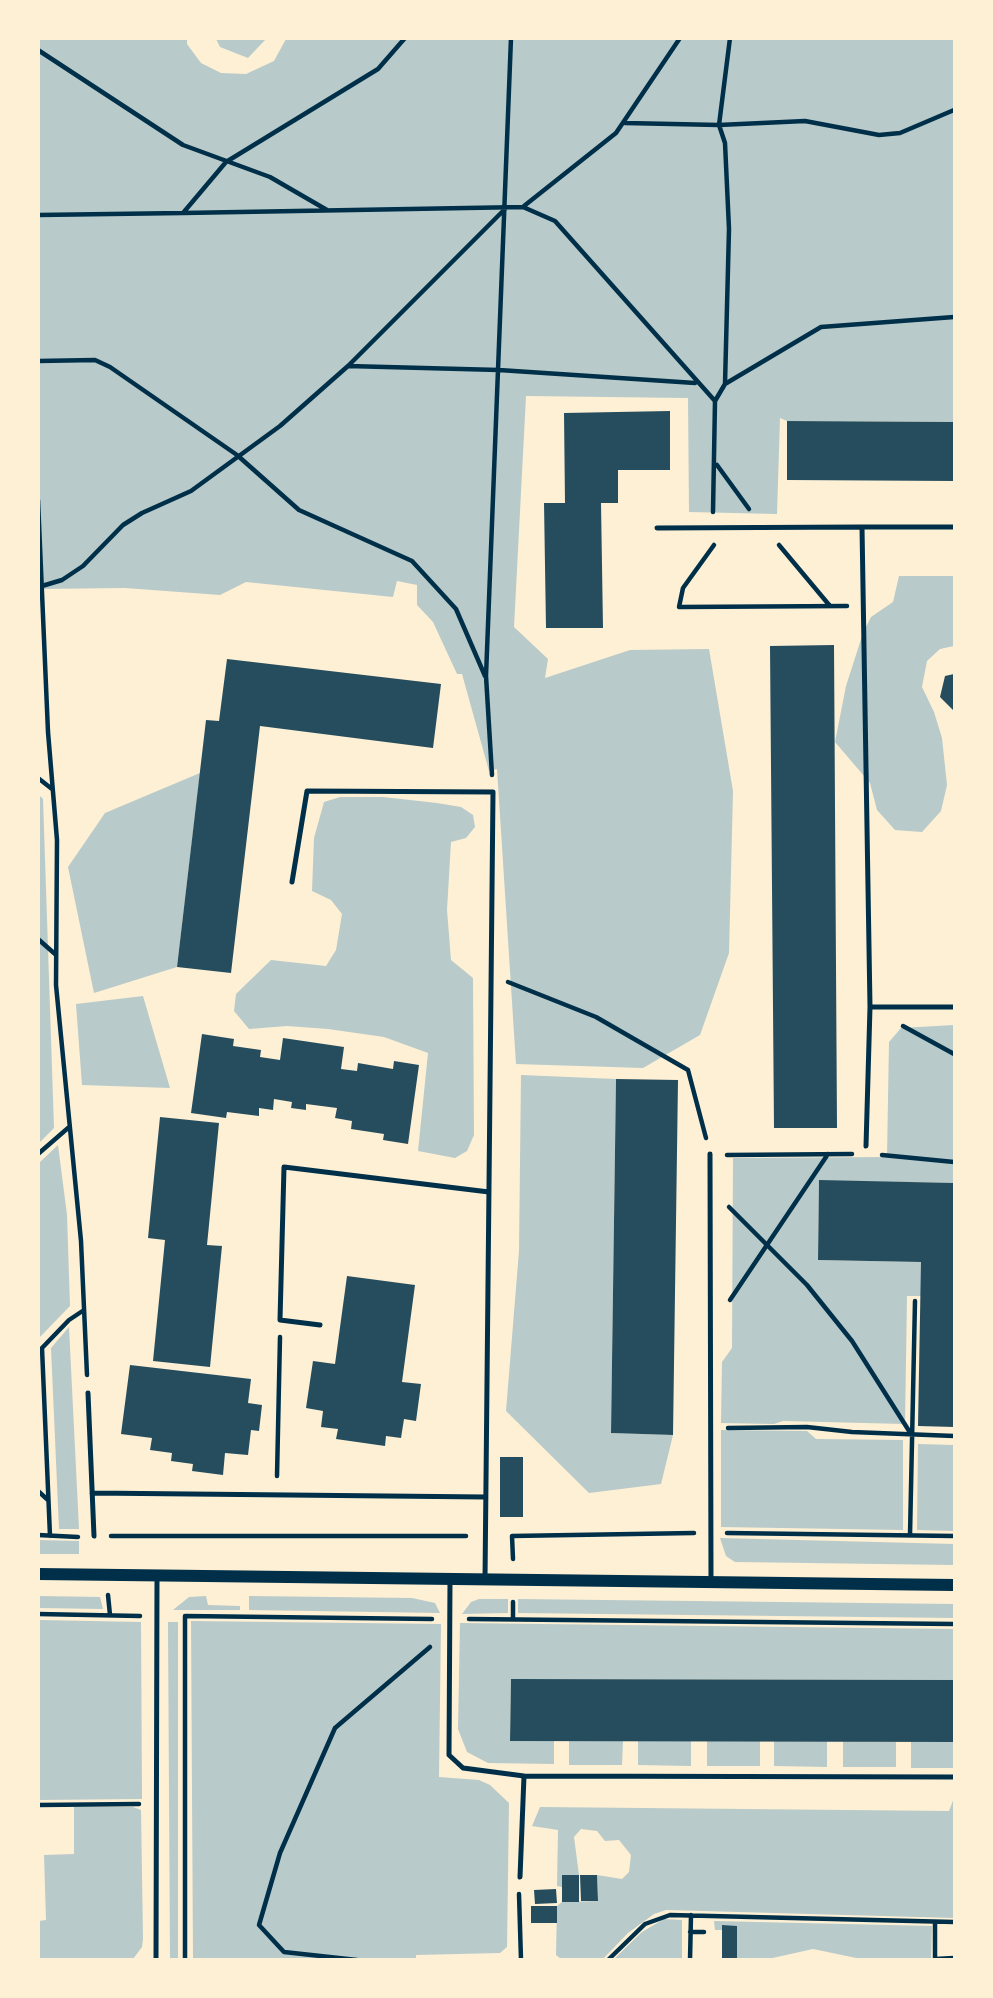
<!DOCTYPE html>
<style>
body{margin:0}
#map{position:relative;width:993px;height:1998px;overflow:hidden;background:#fdf0d5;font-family:Lato,sans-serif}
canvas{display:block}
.frame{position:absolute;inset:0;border:40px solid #fdf0d5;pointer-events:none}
</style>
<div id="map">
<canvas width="993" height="1998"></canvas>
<div class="frame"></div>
</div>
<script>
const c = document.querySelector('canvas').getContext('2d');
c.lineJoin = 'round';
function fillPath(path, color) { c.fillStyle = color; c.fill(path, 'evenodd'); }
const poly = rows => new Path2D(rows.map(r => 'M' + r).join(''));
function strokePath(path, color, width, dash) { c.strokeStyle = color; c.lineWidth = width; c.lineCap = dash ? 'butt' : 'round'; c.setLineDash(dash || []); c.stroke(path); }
fillPath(poly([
 [38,39,187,39,187,44,201,63,221,73,246,74,274,61,286,39,954,39,954,422,787,421,780,418,777,514,689,512,688,398,526,396,514,627,548,659,545,678,630,650,709,649,733,791,729,953,700,1035,643,1068,516,1064,497,769,489,771,462,674,457,674,433,622,417,605,417,585,397,581,393,597,246,582,220,595,125,588,39,589],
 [216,39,266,39,248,58,220,47],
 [899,576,954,576,954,646,940,649,927,661,922,687,934,712,942,738,947,785,941,811,922,832,895,830,877,810,870,783,835,742,846,686,863,633,871,617,893,602],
 [200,773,177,967,94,993,68,867,105,813],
 [39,795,43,799,54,1128,39,1143],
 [340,797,383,797,437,803,461,807,473,815,475,827,466,838,451,842,447,910,451,960,473,978,474,1135,467,1151,455,1158,418,1151,428,1053,384,1037,328,1029,287,1026,249,1029,234,1011,236,994,271,960,326,966,336,950,342,914,331,900,312,891,314,838,324,802],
 [143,996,170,1088,82,1085,76,1004],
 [954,1025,954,1183,819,1181,818,1260,921,1262,921,1296,907,1296,905,1424,783,1421,774,1424,721,1423,722,1362,732,1348,733,1158,887,1157,889,1042,901,1028],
 [521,1075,616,1079,611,1433,673,1435,661,1484,589,1493,506,1411,519,1251],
 [58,1145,67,1215,70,1306,39,1338,39,1163],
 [69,1327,79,1529,59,1529,51,1348],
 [721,1430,807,1431,816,1439,903,1440,903,1530,721,1527],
 [918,1444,954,1445,954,1531,917,1530],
 [720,1538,954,1544,954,1565,735,1562,726,1556],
 [38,1540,79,1541,79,1554,39,1554],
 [39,1596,100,1597,103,1609,39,1608],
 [206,1596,208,1605,240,1606,240,1610,173,1610,189,1597],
 [249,1596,412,1598,435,1603,440,1613,249,1610],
 [479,1599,508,1599,508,1613,462,1614,471,1602],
 [518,1599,954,1604,954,1618,518,1613],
 [39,1620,141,1622,142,1799,39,1800],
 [191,1621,441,1624,439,1777,479,1780,490,1785,509,1803,507,1947,500,1953,416,1955,416,1960,193,1959],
 [168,1622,178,1622,178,1960,170,1959],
 [460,1623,954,1629,954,1680,511,1679,510,1740,554,1740,554,1764,488,1763,467,1752,458,1729],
 [569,1740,623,1741,622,1765,569,1765],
 [638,1741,691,1741,691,1766,638,1765],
 [707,1741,760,1741,760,1766,707,1766],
 [774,1741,827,1741,827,1767,774,1766],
 [843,1741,896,1742,896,1767,843,1767],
 [911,1742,954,1742,954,1768,911,1768],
 [954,1798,954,1918,666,1910,654,1914,628,1933,603,1959,561,1959,556,1955,557,1906,562,1902,598,1901,597,1875,622,1879,629,1872,631,1855,619,1840,605,1841,597,1831,581,1829,574,1837,579,1875,563,1875,562,1887,557,1886,558,1830,532,1826,540,1807,949,1811],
 [74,1807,133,1807,141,1810,143,1939,142,1947,133,1959,39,1959,39,1921,46,1920,44,1855,74,1854],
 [664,1919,682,1920,682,1959,613,1960,642,1932],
 [714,1921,932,1926,931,1959,861,1959,813,1949,768,1959,737,1959,722,1930,715,1930]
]), '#b9caca');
fillPath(poly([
 [670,411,670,470,618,470,618,503,601,503,603,628,546,628,544,503,565,503,564,413],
 [787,421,954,422,954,481,787,480],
 [834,645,837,1128,774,1128,770,646],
 [227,659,441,684,433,748,260,726,231,973,177,967,206,720,219,721],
 [954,674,954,711,940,697,945,676],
 [202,1034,234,1039,233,1046,261,1050,260,1057,280,1060,283,1038,344,1047,341,1069,357,1071,358,1063,393,1069,394,1061,419,1065,408,1144,383,1140,384,1134,351,1129,352,1121,335,1118,337,1108,306,1104,306,1110,291,1108,292,1102,274,1099,273,1110,259,1108,259,1116,227,1112,226,1118,191,1113],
 [616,1079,678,1080,673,1435,611,1433],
 [160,1117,219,1123,207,1245,222,1246,210,1367,153,1361,165,1240,148,1238],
 [819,1180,954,1183,954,1427,918,1426,921,1262,818,1260],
 [347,1276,415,1285,402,1382,421,1384,416,1421,404,1419,401,1438,386,1436,385,1446,336,1439,338,1429,321,1427,323,1411,306,1408,313,1361,335,1364],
 [130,1365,251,1379,248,1403,262,1405,259,1431,251,1430,248,1455,225,1453,223,1475,192,1471,193,1464,171,1461,172,1453,150,1450,152,1438,121,1434],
 [500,1457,523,1457,523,1517,500,1517],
 [511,1679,954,1680,954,1742,510,1741],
 [562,1875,579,1875,579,1902,562,1902],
 [580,1875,597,1875,598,1901,581,1901],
 [556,1889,557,1903,535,1904,534,1890],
 [531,1906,557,1906,557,1923,531,1923],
 [722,1925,737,1926,737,1960,722,1960]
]), '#264d5e');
strokePath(poly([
 [38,50,183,145,270,177,327,210],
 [625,123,719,125,805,121,879,135,900,133,954,110],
 [524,206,616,133,680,38],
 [183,213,523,207,555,221,715,401,713,512],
 [38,215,183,213,226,162,378,69,405,38],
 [38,361,95,360,110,367,237,455,299,510,412,561,456,609,485,676],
 [348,366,499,370,695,383],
 [725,384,729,229,725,143,719,125,730,38],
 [715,401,725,384,821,327,954,317],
 [717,465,749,509],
 [38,500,48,732,57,840,56,985,81,1241,87,1375],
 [714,545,683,588,679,607,847,606],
 [779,545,830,606],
 [42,586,62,580,83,566,123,525,142,513,191,491,280,426,348,366,506,208],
 [492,775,486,676,511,38],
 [38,778,52,789],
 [38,939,55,954],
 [508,982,596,1017,688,1070,706,1138],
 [903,1026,954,1054],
 [38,1154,68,1128],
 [727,1155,852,1154],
 [882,1155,954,1162],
 [729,1207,807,1285,852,1341,911,1434],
 [730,1300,828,1154],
 [728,1428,807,1427,852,1432,954,1436],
 [277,1476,280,1337],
 [38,1491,48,1500],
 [727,1533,954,1536],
 [38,1535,78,1537],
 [910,1535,915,1301],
 [50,1536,42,1348,69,1320,84,1310],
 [111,1536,466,1536],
 [513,1559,512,1536,694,1533],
 [108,1595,110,1615],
 [38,1614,140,1616],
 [513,1618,513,1602],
 [469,1619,954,1624],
 [38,1805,139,1804],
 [519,1894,521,1960],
 [935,1922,935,1960],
 [690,1932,704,1932],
 [935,1959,954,1958],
 [185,1960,185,1616,432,1619],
 [357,1960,284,1952,259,1925,280,1853,335,1728,430,1647],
 [608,1960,645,1924,670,1915,954,1922],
 [690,1960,691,1915]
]), '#003049', 4.5);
strokePath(poly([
 [954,527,862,527,870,1007,954,1007],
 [657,528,862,527],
 [292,882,307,791,493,792,485,1579],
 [866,1146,870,1007],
 [710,1154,711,1581],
 [320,1325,280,1320,284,1167,489,1192],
 [88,1393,94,1536],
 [92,1493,485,1497],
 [450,1580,449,1755,463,1768,524,1776,520,1877],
 [524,1776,954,1777],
 [156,1960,157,1575]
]), '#003049', 5);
strokePath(poly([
 [38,1574,954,1585]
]), '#003049', 12);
</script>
